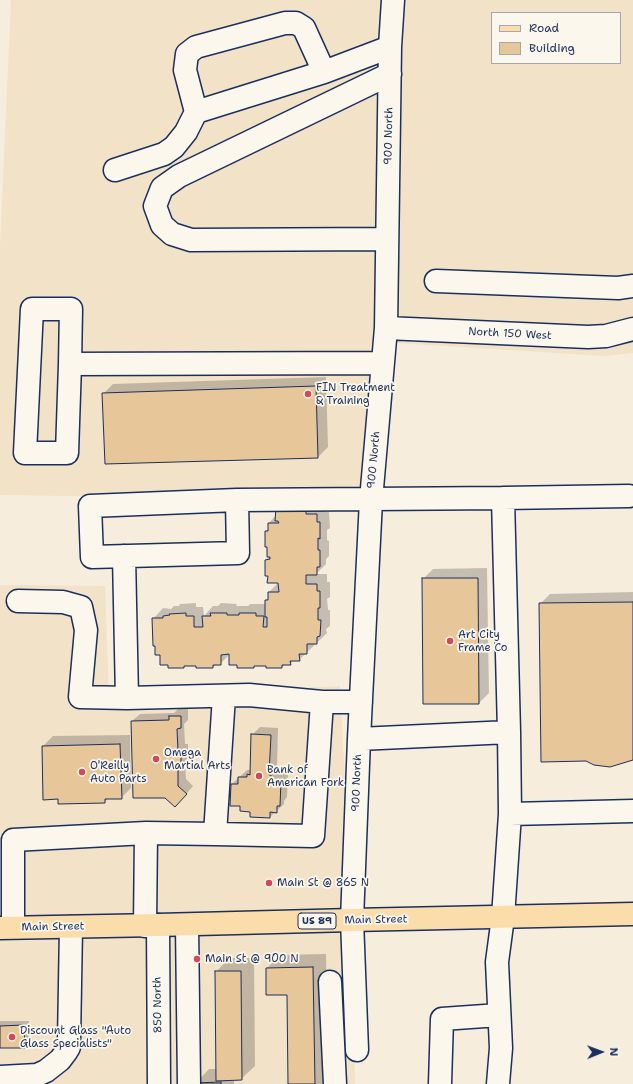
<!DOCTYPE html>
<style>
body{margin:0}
#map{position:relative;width:633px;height:1084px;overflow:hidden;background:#f7eddc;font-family:"Shantell Sans",sans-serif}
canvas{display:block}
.legend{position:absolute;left:491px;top:12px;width:130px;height:52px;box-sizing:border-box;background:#fbf7ec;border:1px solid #a1a7b3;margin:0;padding:5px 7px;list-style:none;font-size:12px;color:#1b2f5e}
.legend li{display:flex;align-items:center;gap:8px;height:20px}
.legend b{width:20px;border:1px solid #a1a7b3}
.north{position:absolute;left:581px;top:1032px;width:40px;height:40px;-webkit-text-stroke:3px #fbf7ec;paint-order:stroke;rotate:89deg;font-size:11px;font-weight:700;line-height:16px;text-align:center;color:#1b2f5e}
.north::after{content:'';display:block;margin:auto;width:14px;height:18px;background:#1b2f5e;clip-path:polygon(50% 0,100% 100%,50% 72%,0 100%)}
</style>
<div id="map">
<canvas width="633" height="1084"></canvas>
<ul class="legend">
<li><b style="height:5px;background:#faddab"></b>Road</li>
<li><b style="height:11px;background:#e7c79a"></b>Building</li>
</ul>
<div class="north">N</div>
</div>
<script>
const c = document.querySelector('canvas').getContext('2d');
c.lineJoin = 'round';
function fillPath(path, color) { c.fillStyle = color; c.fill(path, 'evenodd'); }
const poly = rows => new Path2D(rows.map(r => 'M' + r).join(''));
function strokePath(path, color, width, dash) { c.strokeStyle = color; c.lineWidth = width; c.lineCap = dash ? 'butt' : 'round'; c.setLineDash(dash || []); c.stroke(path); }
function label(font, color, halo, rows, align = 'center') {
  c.font = font + ' "Shantell Sans",sans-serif'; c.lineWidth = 3.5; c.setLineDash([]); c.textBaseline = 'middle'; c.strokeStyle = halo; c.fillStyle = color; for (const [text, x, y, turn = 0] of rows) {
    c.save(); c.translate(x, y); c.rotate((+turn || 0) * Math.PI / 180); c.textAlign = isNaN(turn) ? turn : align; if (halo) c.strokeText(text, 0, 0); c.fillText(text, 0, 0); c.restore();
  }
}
fillPath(poly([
 [11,0,633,0,633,353,604,356,396,343,371,500,0,495,0,246],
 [492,13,620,13,620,63,492,63],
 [0,585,105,586,109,698,340,686,352,920,355,1084,0,1084]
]), '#f2e2c8');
fillPath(poly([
 [326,377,328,447,318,457,103,394,113,384],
 [326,504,326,512,329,512,330,528,327,530,327,540,329,541,329,556,326,559,326,564,316,574,327,574,327,582,330,582,330,597,327,599,328,610,330,610,330,626,326,629,327,633,299,660,294,660,290,664,285,664,282,667,267,667,267,665,256,665,254,667,238,664,230,654,220,664,216,664,213,667,186,665,184,667,169,667,169,664,161,654,154,618,163,608,171,609,174,606,179,606,180,604,196,603,196,607,203,607,204,616,213,606,218,606,221,603,237,604,236,606,248,606,250,604,266,604,266,600,269,598,269,592,279,582,269,575,266,560,270,556,266,531,269,528,269,523,276,515],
 [487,568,489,693,479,703,423,579,433,569],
 [633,592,633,759,540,604,550,594],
 [178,709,188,709,188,720,184,724,185,744,188,744,188,758,185,761,186,779,193,786,182,799,132,721,140,714,174,713],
 [260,727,278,728,277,768,278,768,278,773,288,773,287,797,284,801,284,804,270,817,251,811,241,805,232,784,247,770,251,770,252,735],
 [130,735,131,788,121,798,108,798,105,802,43,746,53,736],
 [326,954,328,1084,289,1084,288,994,267,968,280,955],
 [229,958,254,958,255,1066,241,1079,234,1080,234,1084,195,1084,209,1069,217,1069,216,972],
 [0,1021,29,1021,30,1042,25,1047,0,1047]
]), '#0003');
const building = poly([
 [316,386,318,458,105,464,102,393,316,386],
 [276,508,306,509,306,514,317,514,317,522,320,522,320,539,318,538,318,550,320,550,320,567,317,567,317,575,306,575,306,584,317,584,317,591,320,591,320,608,318,608,318,620,321,620,320,636,317,637,317,644,307,644,307,654,299,654,300,661,290,661,291,665,282,665,282,668,266,668,266,666,254,666,254,668,237,668,237,665,229,665,229,654,221,655,221,665,213,665,213,668,196,668,196,666,184,666,184,668,168,668,168,665,160,665,160,655,155,655,155,646,153,646,152,618,163,618,163,616,170,615,169,614,186,613,186,616,194,616,194,627,203,627,202,616,211,616,210,613,227,613,227,615,239,615,239,613,256,613,256,616,264,616,263,627,267,627,267,617,265,617,265,600,268,600,268,592,279,592,278,583,267,583,268,576,265,576,265,560,270,559,270,557,267,557,267,547,265,547,265,531,268,531,268,523,279,523,278,521,275,521,276,508],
 [422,578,478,578,479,704,423,704,422,578],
 [633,602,633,760,610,767,594,765,586,761,541,762,539,603,633,602],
 [169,716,181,716,181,728,177,729,178,751,181,751,181,766,178,766,178,786,187,794,175,807,165,798,133,798,131,721,169,720,169,716],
 [251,734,271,735,269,775,271,775,271,780,281,780,280,806,277,806,277,813,270,812,270,818,250,817,250,812,240,811,240,806,230,806,231,784,238,784,238,777,247,777,247,774,250,775,251,734],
 [120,744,122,799,105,799,105,803,58,804,58,799,43,800,42,746,120,744],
 [313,967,315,1084,288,1084,287,995,266,995,266,968,313,967],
 [215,971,241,971,242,1080,216,1081,215,971],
 [24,1025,25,1048,0,1048,0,1026,24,1025],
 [221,1082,221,1084,194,1084,194,1083,221,1082]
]);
fillPath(building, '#e7c79a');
strokePath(building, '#1b2f5e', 1);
const minor = poly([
 [196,112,185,70,187,54,196,47,285,23,296,23,304,28,324,72],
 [115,170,164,154,174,147,186,132,196,112,324,72,390,47],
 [387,239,191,240,172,234,162,225,155,206,162,188,179,176,390,74],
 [436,281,618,288,633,286],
 [386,328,588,337,606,336,633,329],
 [70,364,71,309,32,309,25,453,67,453,70,364,382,363],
 [503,498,629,496],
 [237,500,238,553,92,557,90,506,237,500,503,498,509,732],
 [124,556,127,698,249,695,322,702,361,702],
 [18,601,63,602,81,607,86,630,80,697,127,698],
 [224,696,215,834,313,836,322,702],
 [359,739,509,732,510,814,503,917,497,962,501,1048,498,1084],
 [510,814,633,811],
 [158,925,159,1084],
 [187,925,189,1084],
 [145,926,146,833],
 [13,927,13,840,146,833,215,834],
 [330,982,335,1084],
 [357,1050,352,920,359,739,371,500,386,328,390,47,393,0],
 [0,1077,37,1075,46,1071,60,1060,66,1052,69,1047,69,1041,71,927],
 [440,1084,442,1019,499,1015]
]);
const major = poly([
 [0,928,158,925,352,920,633,914]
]);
strokePath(minor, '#1b2f5e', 25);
strokePath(major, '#1b2f5e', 25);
strokePath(minor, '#fbf7ec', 22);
strokePath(major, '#faddab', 22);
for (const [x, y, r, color] of [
 [308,394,4,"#d1495b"],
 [450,641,4,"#d1495b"],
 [156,759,4,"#d1495b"],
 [82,772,4,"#d1495b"],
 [259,776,4,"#d1495b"],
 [269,883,4,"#d1495b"],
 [197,959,4,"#d1495b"],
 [12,1037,4,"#d1495b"]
]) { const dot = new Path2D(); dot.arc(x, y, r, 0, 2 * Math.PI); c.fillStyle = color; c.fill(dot); strokePath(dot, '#fbf7ec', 1.5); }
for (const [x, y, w] of [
 [317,921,38]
]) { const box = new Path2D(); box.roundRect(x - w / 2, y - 8, w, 16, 3); c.fillStyle = '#fbf7ec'; c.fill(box); strokePath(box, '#1b2f5e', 1); }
label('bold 10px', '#1b2f5e', null, [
 ["US 89",317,921]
]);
label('11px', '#1b2f5e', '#fbf7ec', [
 ["900 North",389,136,-89],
 ["North 150 West",510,334,3],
 ["900 North",374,460,-85],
 ["900 North",357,783,-88],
 ["Main Street",376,920,-1],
 ["Main Street",53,927,-1],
 ["850 North",158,1005,-91]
]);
label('11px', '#1b2f5e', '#fbf7ec', [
 ["FIN Treatment",316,388],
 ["& Training",316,401],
 ["Art City",458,635],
 ["Frame Co",458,648],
 ["Omega",164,753],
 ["Martial Arts",164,766],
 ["O'Reilly",90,766],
 ["Auto Parts",90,779],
 ["Bank of",267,770],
 ["American Fork",267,783],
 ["Main St @ 865 N",277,883],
 ["Main St @ 900 N",205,959],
 ["Discount Glass \"Auto",20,1031],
 ["Glass Specialists\"",20,1044]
], 'left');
</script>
